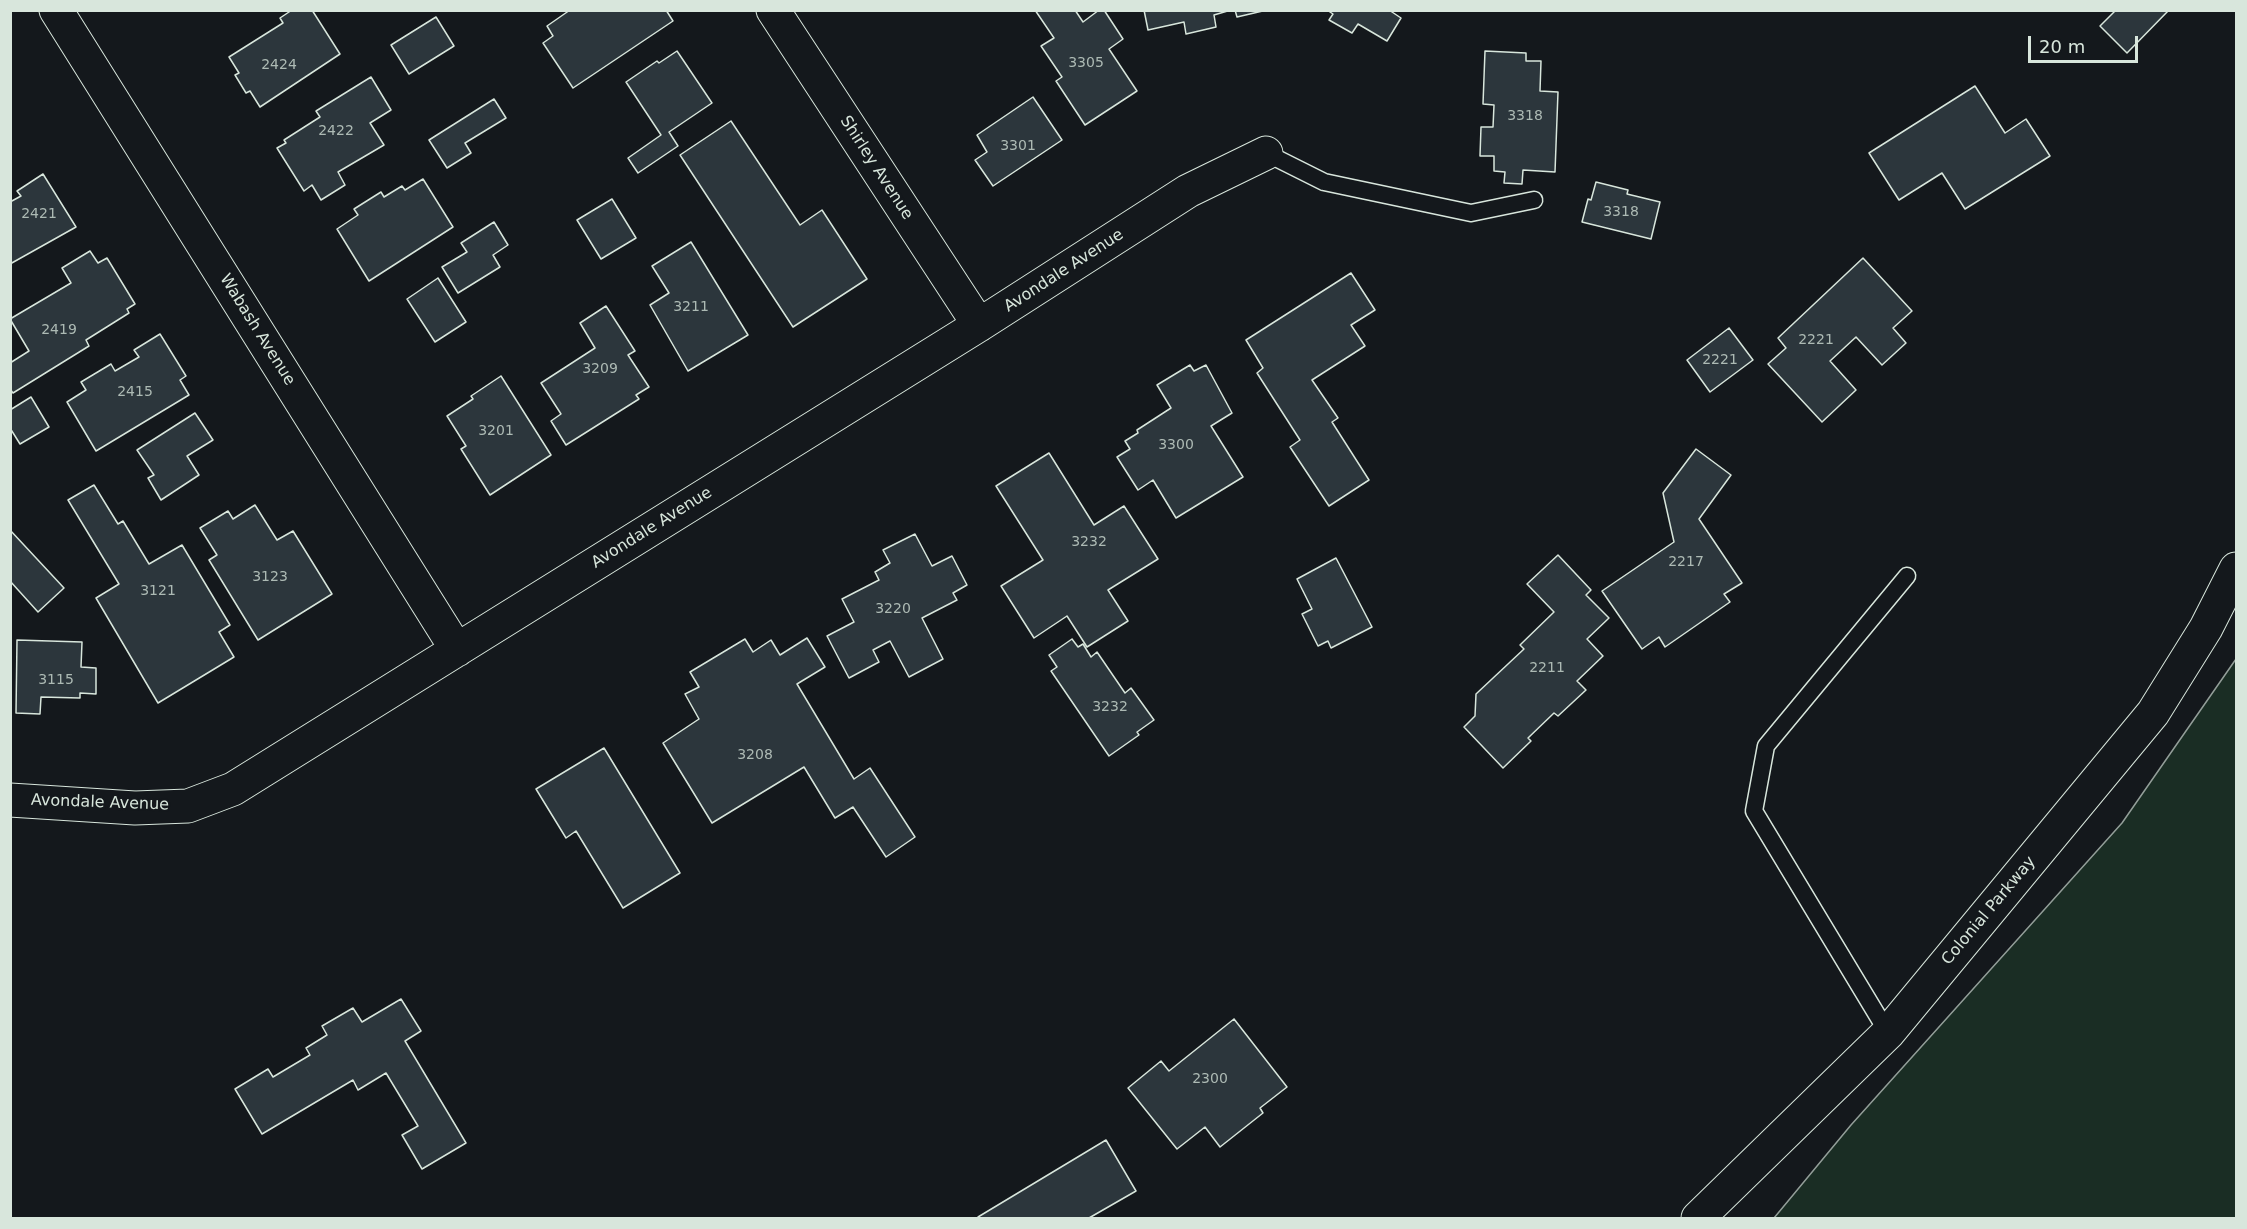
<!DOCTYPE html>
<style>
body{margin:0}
#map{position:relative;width:2247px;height:1229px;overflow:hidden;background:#14181c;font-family:"DejaVu Sans",sans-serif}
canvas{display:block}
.frame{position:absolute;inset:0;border:12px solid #d8e6dc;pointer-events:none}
.scale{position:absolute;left:2028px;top:36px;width:110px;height:27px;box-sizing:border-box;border:3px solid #d8e6dc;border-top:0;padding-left:8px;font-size:18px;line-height:21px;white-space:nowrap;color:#d8e6dc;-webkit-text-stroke:4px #14181c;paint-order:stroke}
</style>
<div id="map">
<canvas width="2247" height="1229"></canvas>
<div class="frame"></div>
<div class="scale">20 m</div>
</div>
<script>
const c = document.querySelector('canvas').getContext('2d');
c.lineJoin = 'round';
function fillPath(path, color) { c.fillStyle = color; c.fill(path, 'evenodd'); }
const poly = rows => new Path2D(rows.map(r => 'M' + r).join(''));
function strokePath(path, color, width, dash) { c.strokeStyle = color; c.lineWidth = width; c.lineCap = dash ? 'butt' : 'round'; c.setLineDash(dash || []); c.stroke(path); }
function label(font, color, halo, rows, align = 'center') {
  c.font = font + ' "DejaVu Sans",sans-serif'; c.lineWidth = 4.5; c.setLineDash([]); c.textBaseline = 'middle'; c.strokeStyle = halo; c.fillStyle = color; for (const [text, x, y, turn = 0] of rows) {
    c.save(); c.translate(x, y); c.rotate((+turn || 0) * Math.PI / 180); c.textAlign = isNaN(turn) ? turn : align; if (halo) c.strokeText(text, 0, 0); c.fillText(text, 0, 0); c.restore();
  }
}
const green = poly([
 [2236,659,2236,1218,1774,1218,1851,1125,2122,823,2236,659]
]);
fillPath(green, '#1a2d24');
strokePath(green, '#939e99', 1.5);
const building = poly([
 [292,10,312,10,340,54,260,107,250,91,246,93,235,75,239,73,229,57,283,23,280,18,292,10],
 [570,10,666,10,673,21,573,88,543,43,553,36,547,26,570,10],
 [1035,10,1075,10,1083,22,1099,10,1104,10,1123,39,1109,49,1137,91,1085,125,1056,81,1062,77,1041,46,1054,38,1035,10],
 [1144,10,1231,10,1214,15,1216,27,1186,34,1184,22,1148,30,1144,10],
 [1235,10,1267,10,1237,17,1235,10],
 [1327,10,1389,10,1401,18,1387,41,1358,24,1352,33,1329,20,1333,14,1327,10],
 [2116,10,2169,10,2127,53,2100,26,2116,10],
 [436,17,454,46,409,74,391,45,436,17],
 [677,51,712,103,669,132,678,146,638,173,628,158,661,135,626,82,657,61,659,63,677,51],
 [1485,51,1526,53,1526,61,1541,61,1540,91,1558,92,1555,172,1523,170,1522,184,1504,183,1505,172,1494,171,1494,156,1480,156,1481,127,1493,127,1494,105,1483,104,1485,51],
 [371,77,391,110,370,123,384,145,338,172,345,185,321,200,312,185,304,191,277,148,286,143,284,140,320,117,316,111,371,77],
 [1975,86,2005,133,2026,119,2050,156,1965,209,1942,173,1899,200,1869,153,1975,86],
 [1033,97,1062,140,993,186,975,160,987,152,977,135,1033,97],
 [494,99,506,118,465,143,471,153,447,168,429,140,494,99],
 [731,121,800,225,822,210,867,279,793,327,680,155,731,121],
 [43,174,76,227,10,264,10,202,21,196,17,191,43,174],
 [423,179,453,227,369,281,337,229,358,215,354,209,381,192,384,197,402,186,405,190,423,179],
 [1596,182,1628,190,1627,194,1660,202,1651,239,1582,222,1588,199,1591,200,1596,182],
 [612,199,636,238,601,259,577,220,612,199],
 [494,222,508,245,493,255,500,267,458,293,442,267,467,252,461,243,494,222],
 [691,242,748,335,688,371,650,305,669,293,652,266,691,242],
 [90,251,98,263,107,258,135,304,127,309,129,313,86,340,89,346,13,393,10,389,10,363,29,351,10,319,71,283,62,268,90,251],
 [1863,258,1912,311,1893,328,1906,343,1882,365,1856,337,1830,361,1856,390,1822,422,1768,364,1786,348,1778,338,1863,258],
 [1351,273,1375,310,1351,325,1365,346,1312,380,1338,418,1332,422,1369,480,1329,506,1290,447,1300,440,1257,373,1263,368,1246,340,1351,273],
 [438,278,466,322,435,342,407,299,438,278],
 [606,306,635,351,628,355,649,387,636,395,639,399,566,445,551,421,561,414,541,383,595,348,580,323,606,306],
 [1729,328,1753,360,1710,392,1687,360,1729,328],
 [160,334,186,376,180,380,189,395,96,451,67,402,86,390,81,382,111,364,115,371,139,357,134,350,160,334],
 [1190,365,1194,371,1206,365,1232,413,1211,426,1243,477,1176,518,1153,480,1138,490,1117,457,1130,449,1125,441,1138,433,1137,430,1171,408,1157,385,1190,365],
 [501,376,551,455,490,495,461,449,466,446,447,416,473,399,471,396,501,376],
 [31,397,49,427,20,444,10,428,10,410,31,397],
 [195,413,213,440,187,456,199,475,161,500,148,478,154,475,137,450,195,413],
 [1696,449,1731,475,1699,519,1742,583,1724,594,1730,602,1665,647,1659,637,1642,649,1602,591,1674,542,1663,493,1696,449],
 [1049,453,1094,525,1124,506,1158,559,1108,590,1128,621,1087,647,1067,616,1034,638,1001,586,1043,560,996,486,1049,453],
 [94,485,118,524,123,521,149,564,182,545,230,625,219,632,234,657,158,703,96,598,119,584,68,500,94,485],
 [255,505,277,540,293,531,332,594,258,640,209,560,217,555,200,528,228,511,233,519,255,505],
 [10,530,64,588,38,612,10,581,10,530],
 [915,534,932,566,952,556,967,585,953,593,957,600,922,618,943,659,909,677,890,641,873,650,879,662,849,678,827,636,854,622,842,599,879,580,875,572,890,563,883,550,915,534],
 [1558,555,1591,590,1586,595,1609,618,1587,639,1603,656,1577,681,1586,690,1558,716,1554,713,1528,738,1531,741,1503,768,1464,727,1475,716,1476,694,1524,649,1520,645,1554,612,1527,584,1558,555],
 [1336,558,1372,627,1331,648,1328,641,1318,646,1302,614,1312,609,1297,579,1336,558],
 [807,638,825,667,797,684,854,779,870,768,915,837,886,857,853,807,835,818,804,767,712,823,663,743,699,719,685,694,699,687,690,672,745,639,753,652,771,640,780,655,807,638],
 [1072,639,1078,647,1083,644,1091,657,1097,652,1125,693,1131,688,1154,720,1137,732,1139,735,1109,756,1051,671,1057,667,1049,655,1072,639],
 [17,640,82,642,81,667,96,668,96,694,80,693,80,698,41,697,40,714,16,713,17,640],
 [604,748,680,873,623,908,576,831,566,838,536,789,604,748],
 [401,999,421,1031,405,1041,466,1143,422,1169,402,1135,418,1126,386,1073,358,1090,353,1080,262,1134,235,1089,268,1069,273,1077,310,1055,306,1048,327,1035,322,1026,353,1008,362,1022,401,999],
 [1234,1019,1287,1087,1260,1108,1263,1113,1220,1147,1205,1127,1177,1149,1128,1088,1161,1061,1169,1071,1234,1019],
 [1106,1140,1136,1191,1089,1218,979,1218,978,1217,1106,1140]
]);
fillPath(building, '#2c363c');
strokePath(building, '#d8e6dc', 1.5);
const service = poly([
 [1266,153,1324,182,1471,213,1534,200],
 [1888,1033,1754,811,1766,746,1907,576]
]);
const minor = poly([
 [56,10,457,650],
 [773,10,979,325],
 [10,800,135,808,188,806,233,789,979,325,1188,191,1266,153]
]);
const tertiary = poly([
 [1698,1218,1888,1033,2153,713,2206,628,2236,569]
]);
strokePath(service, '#d8e6dc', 19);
strokePath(minor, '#d8e6dc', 35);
strokePath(tertiary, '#d8e6dc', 35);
strokePath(service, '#14181c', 16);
strokePath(minor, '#14181c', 33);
strokePath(tertiary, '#14181c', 33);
label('14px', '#adbab4', null, [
 ["3305",1086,63],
 ["2424",279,65],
 ["3318",1525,116],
 ["2422",336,131],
 ["3301",1018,146],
 ["3318",1621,212],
 ["2421",39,214],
 ["3211",691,307],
 ["2419",59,330],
 ["2221",1816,340],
 ["2221",1720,360],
 ["3209",600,369],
 ["2415",135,392],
 ["3201",496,431],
 ["3300",1176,445],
 ["3232",1089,542],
 ["2217",1686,562],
 ["3123",270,577],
 ["3121",158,591],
 ["3220",893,609],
 ["2211",1547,668],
 ["3115",56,680],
 ["3232",1110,707],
 ["3208",755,755],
 ["2300",1210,1079]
]);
label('16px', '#d8e6dc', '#14181c', [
 ["Shirley Avenue",876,168,57],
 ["Avondale Avenue",1064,271,-33],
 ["Wabash Avenue",257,330,58],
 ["Avondale Avenue",652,528,-32],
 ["Avondale Avenue",100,803,2],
 ["Colonial Parkway",1989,911,-50]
]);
</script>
